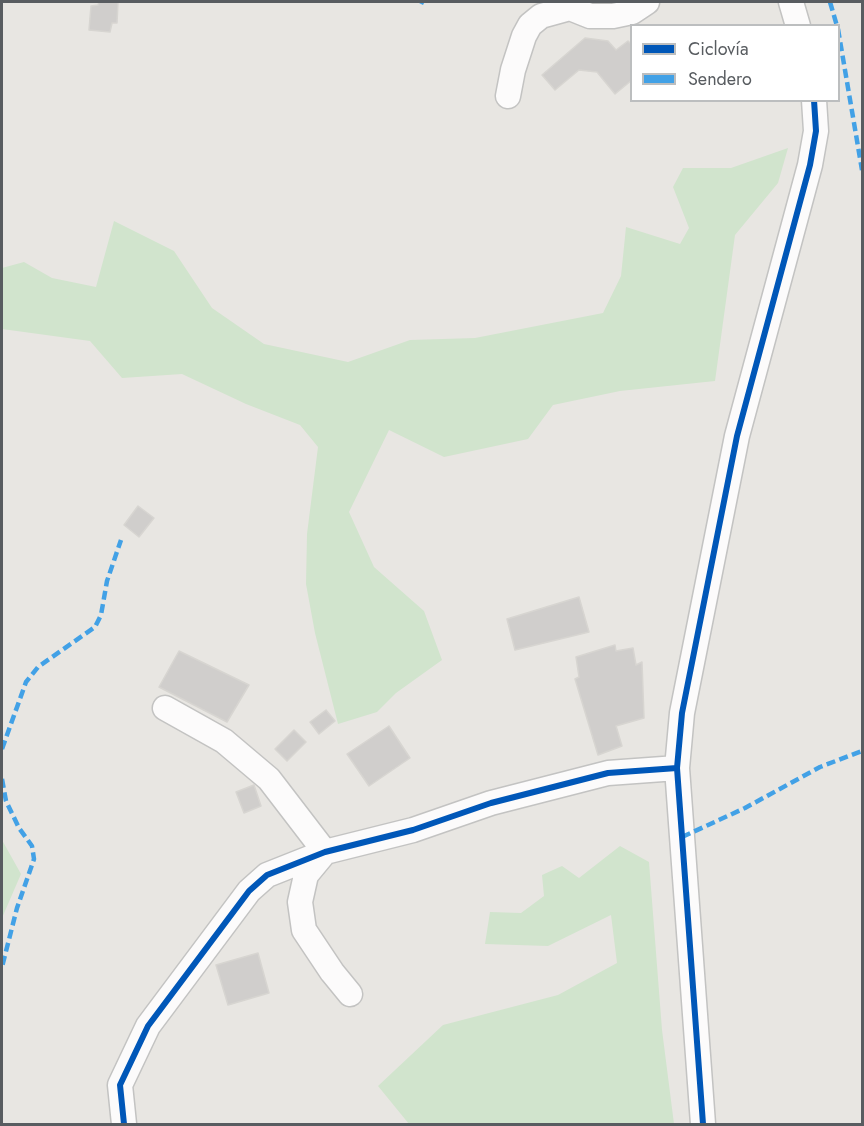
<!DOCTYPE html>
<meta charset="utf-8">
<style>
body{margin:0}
#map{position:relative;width:864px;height:1126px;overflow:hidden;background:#e8e6e2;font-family:Jost,sans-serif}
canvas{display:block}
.frame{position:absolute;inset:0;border:3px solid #585c60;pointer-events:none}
.legend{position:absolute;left:630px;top:24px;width:210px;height:78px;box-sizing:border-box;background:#fff;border:2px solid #bcbebf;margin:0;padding:8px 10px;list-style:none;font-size:18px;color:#585c60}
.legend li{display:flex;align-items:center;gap:12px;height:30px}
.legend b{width:30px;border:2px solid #bcbebf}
</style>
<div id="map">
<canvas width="864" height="1126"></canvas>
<div class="frame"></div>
<ul class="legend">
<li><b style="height:8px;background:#0057b8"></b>Ciclovía</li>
<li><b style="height:8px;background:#42a1e6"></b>Sendero</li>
</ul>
</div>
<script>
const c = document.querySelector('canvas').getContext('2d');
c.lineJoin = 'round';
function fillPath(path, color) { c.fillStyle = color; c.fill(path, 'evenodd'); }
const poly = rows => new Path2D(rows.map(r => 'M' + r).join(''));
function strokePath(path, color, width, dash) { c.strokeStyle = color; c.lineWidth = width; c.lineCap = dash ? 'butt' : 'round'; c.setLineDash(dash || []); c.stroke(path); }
fillPath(poly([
 [788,148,778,183,735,235,715,381,620,391,553,405,528,439,444,457,389,430,349,512,374,567,424,611,442,660,396,693,377,712,338,724,315,633,306,584,307,534,318,447,300,425,246,404,182,374,122,378,90,341,2,329,2,268,24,262,52,278,96,287,114,221,174,251,212,308,264,344,348,362,410,340,475,338,603,313,621,276,626,227,680,244,689,228,673,187,683,168,731,168],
 [2,840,21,874,2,918],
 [620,846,649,862,662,1030,674,1124,409,1124,378,1086,443,1025,558,995,617,963,611,915,548,946,485,944,490,912,521,913,544,896,542,875,562,866,579,878]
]), '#d1e4cd');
const building = poly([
 [99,2,118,2,117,23,112,23,110,32,89,30,91,6,98,5,99,2],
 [585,38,608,41,616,50,628,41,632,45,632,80,615,94,597,72,579,70,555,90,542,75,585,38],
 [138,506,154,518,139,537,124,525,138,506],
 [579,597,589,632,515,650,507,619,579,597],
 [615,645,616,651,633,648,636,665,642,662,644,718,616,726,622,746,598,755,575,679,579,677,576,657,615,645],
 [179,651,249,685,227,722,159,687,179,651],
 [326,710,335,721,319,734,310,722,326,710],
 [389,726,410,758,369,786,347,754,389,726],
 [294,730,306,742,287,761,275,749,294,730],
 [254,785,261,806,244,813,236,792,254,785],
 [258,953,269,993,228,1005,216,965,258,953]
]);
fillPath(building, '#d0cecc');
strokePath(building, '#d7d5d1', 1.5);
const minor = poly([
 [791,2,798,26],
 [508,96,513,70,524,36,530,25,541,16,570,8,590,16,613,16,632,12,647,2],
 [165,708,224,741,269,779,325,852,306,875,300,902,304,930,332,972,350,994],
 [124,1124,120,1085,148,1026,249,891,267,875,325,852,413,830,491,803,608,773,677,768],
 [703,1124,677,768,682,713,737,436,810,165,816,131,814,100]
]);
strokePath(minor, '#c3c3c2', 27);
strokePath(minor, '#fcfbfb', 24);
strokePath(poly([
 [830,2,837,26],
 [421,4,422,2],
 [838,29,862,170],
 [2,749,26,682,38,667,95,627,101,615,107,581,121,540],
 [2,779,6,801,19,828,32,846,34,859,17,908,2,967],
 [682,837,745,808,820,767,862,751]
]), '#42a1e6', 4.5, [9, 4.5]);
strokePath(poly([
 [124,1124,120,1085,148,1026,249,891,267,875,325,852,413,830,491,803,608,773,677,768],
 [703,1124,677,768,682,713,737,436,810,165,816,131,814,100]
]), '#0057b8', 6);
</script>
